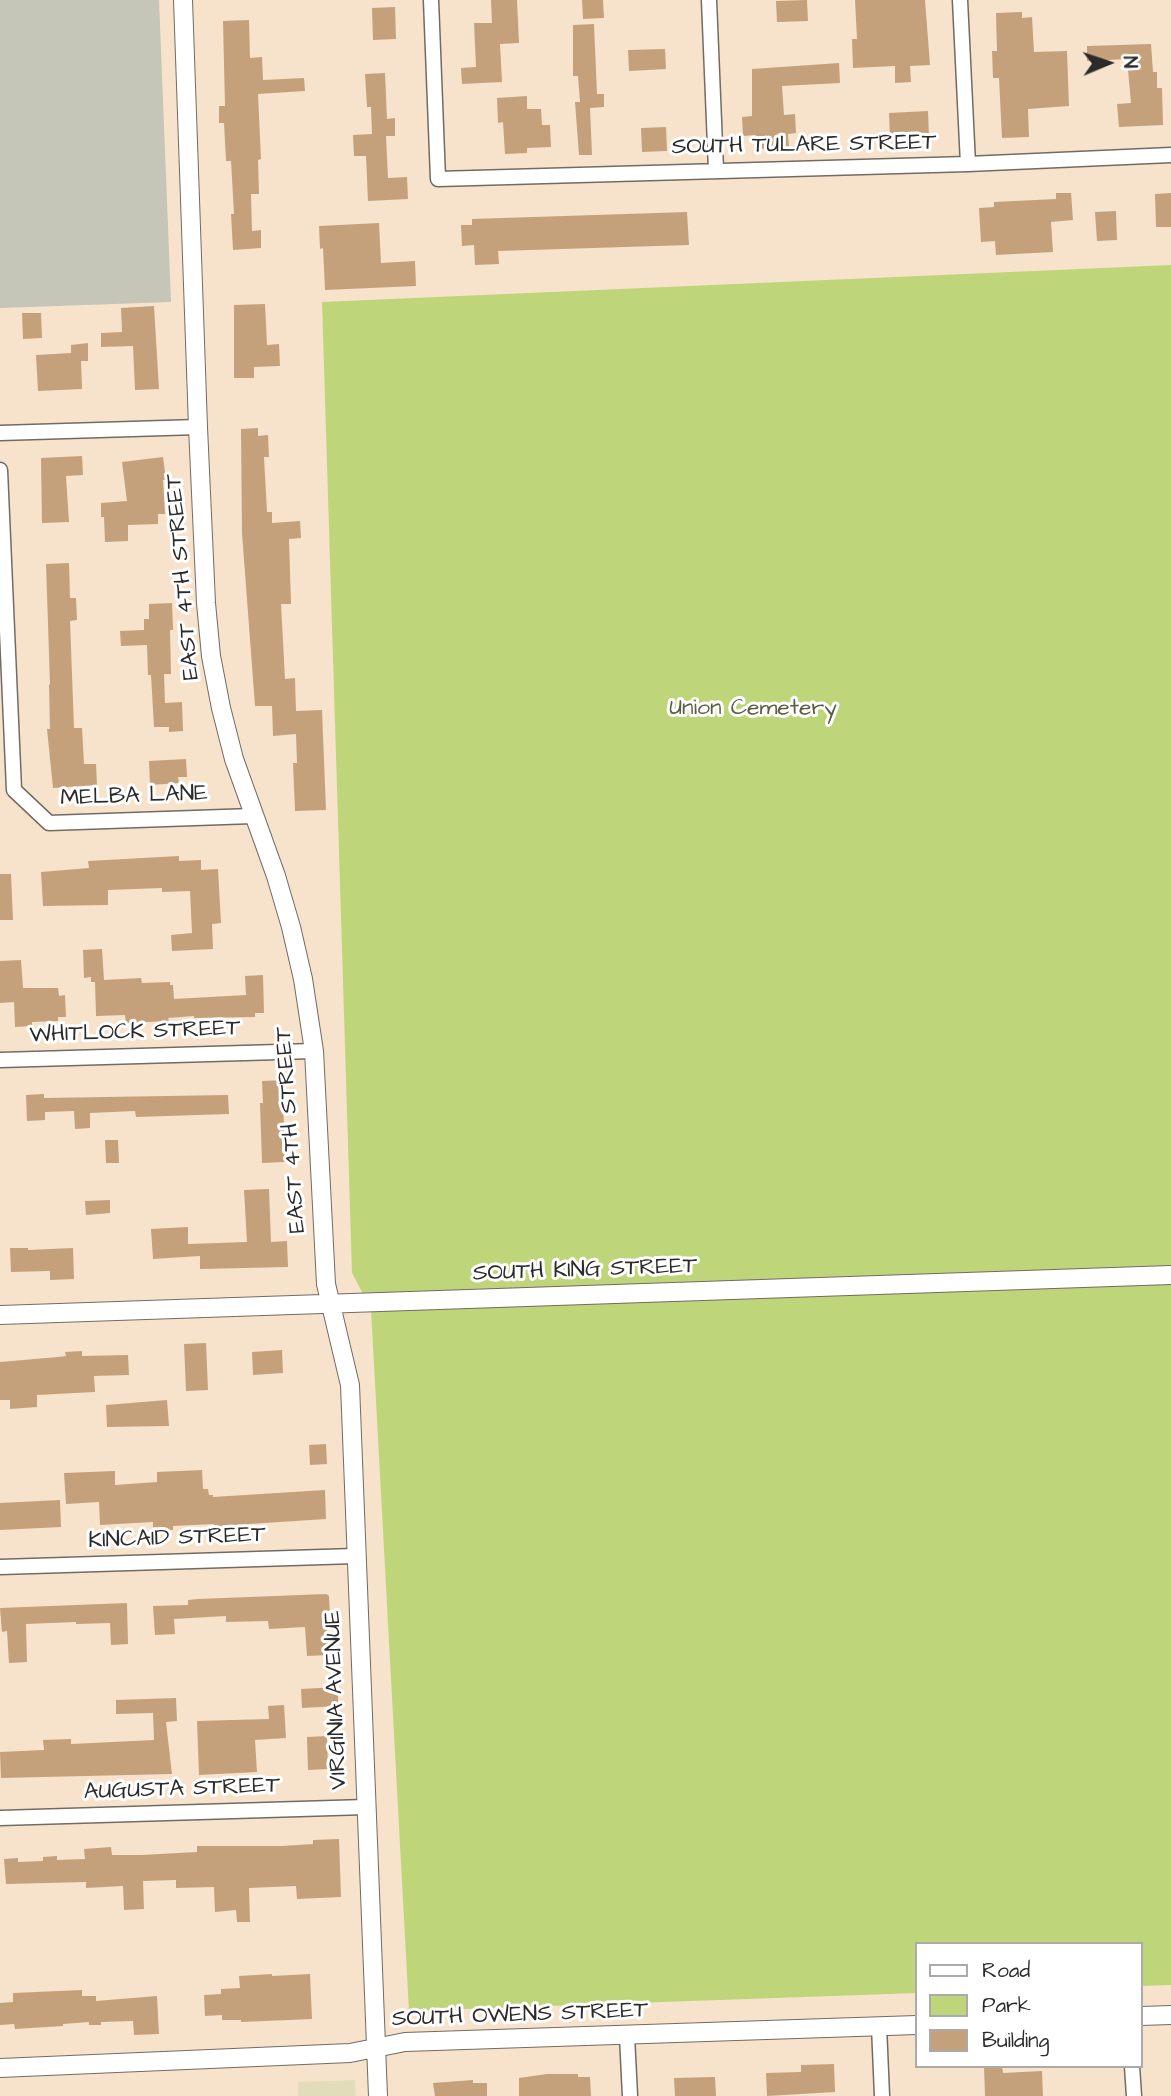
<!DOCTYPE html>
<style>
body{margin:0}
#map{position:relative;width:1171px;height:2096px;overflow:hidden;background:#f7e3cc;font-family:"Architects Daughter",sans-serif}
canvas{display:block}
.legend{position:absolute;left:915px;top:1942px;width:228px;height:126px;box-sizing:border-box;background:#fff;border:2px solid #aaa;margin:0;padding:9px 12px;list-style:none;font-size:21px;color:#2b2b2b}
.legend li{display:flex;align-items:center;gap:14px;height:35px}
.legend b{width:35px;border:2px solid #aaa}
.north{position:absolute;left:1073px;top:28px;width:70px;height:70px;-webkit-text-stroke:5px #fff;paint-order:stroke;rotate:88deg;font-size:19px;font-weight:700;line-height:28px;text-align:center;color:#2b2b2b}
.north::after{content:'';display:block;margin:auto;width:24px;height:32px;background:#2b2b2b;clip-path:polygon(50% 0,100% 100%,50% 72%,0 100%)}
</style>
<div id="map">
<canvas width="1171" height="2096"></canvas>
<ul class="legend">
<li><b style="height:9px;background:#fff"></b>Road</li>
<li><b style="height:19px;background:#bfd579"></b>Park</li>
<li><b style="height:19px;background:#c4a17a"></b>Building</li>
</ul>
<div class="north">N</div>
</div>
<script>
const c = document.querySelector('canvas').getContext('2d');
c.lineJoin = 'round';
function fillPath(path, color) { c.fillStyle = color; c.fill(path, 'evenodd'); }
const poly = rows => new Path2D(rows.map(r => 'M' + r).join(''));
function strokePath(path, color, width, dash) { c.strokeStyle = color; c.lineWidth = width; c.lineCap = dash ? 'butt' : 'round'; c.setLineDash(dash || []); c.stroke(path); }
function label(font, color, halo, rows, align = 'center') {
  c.font = font + ' "Architects Daughter",sans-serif'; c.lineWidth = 6; c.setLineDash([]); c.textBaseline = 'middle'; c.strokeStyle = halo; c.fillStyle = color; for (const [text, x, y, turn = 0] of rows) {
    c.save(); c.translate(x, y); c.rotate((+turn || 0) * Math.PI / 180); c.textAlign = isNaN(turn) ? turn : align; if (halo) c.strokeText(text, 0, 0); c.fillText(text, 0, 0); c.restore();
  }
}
fillPath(poly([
 [355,2080,356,2096,298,2096,298,2082]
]), '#e1dcba');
fillPath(poly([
 [0,0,159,0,171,302,0,308]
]), '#c5c5b8');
fillPath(poly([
 [1171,265,1171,1985,1141,1986,1141,1944,917,1944,917,1993,409,2011,371,1309,352,1273,322,302]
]), '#bfd579');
fillPath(poly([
 [491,0,517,0,519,43,500,44,502,82,462,84,461,68,476,67,474,23,492,23],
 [582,0,603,0,604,18,583,19],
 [807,0,808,21,777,22,776,1],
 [855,0,925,0,930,65,910,66,911,82,895,83,895,66,853,68,852,39,857,39],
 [395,7,396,39,373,40,372,8],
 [1022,12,1022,18,1032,17,1034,52,1067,51,1069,106,1028,109,1029,137,1002,138,999,78,993,78,992,51,997,51,996,13],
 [249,20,250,58,262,57,263,80,304,78,305,91,258,94,261,159,258,160,259,194,251,194,252,231,261,230,261,248,233,250,231,214,234,214,231,161,226,161,224,123,219,123,219,106,225,106,223,21],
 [594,24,597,94,604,94,604,107,590,108,592,155,579,155,575,102,580,102,578,76,573,76,573,25],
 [1151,44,1153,72,1157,72,1157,88,1162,88,1163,125,1119,127,1117,104,1131,103,1127,59,1087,61,1087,46],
 [665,49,666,69,629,71,628,50],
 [839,63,840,83,782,86,784,115,795,114,796,133,788,134,789,147,756,149,756,135,743,136,742,117,752,116,752,69],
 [385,73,387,119,395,118,395,136,386,136,388,178,407,177,408,199,368,201,366,156,354,156,353,135,372,134,371,107,367,107,365,74],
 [527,96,527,109,541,109,542,125,550,125,551,147,527,148,527,153,505,154,503,122,498,123,497,98],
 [928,111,929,137,890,138,889,113],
 [666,127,667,151,642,152,641,128],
 [1056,193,1071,193,1073,220,1051,222,1053,252,996,255,995,241,981,242,979,208,994,207,994,202,1056,199],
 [1171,193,1171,227,1156,227,1155,194],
 [1116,211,1117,240,1097,241,1095,212],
 [687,212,689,245,498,251,499,264,475,265,474,245,462,246,461,225,472,225,472,219],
 [379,223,381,263,415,261,416,286,325,290,323,248,320,249,319,226],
 [265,304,267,345,279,344,280,366,254,367,254,378,234,378,234,305],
 [154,306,159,389,135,390,133,346,101,347,101,333,122,332,121,308],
 [22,313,41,313,42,338,23,339],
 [88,343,88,361,81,361,82,389,38,391,36,355,71,353,71,345],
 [258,428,258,436,268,435,269,457,264,457,267,512,272,512,272,523,300,521,301,538,289,539,291,604,281,604,285,679,295,678,296,711,322,710,326,810,295,811,293,763,297,763,296,734,273,736,272,706,255,706,242,533,241,429],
 [82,456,83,475,66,476,69,522,42,523,41,458],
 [163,457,166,480,163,480,165,514,158,514,158,524,128,525,128,541,105,542,104,517,101,517,101,503,127,501,122,462],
 [69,563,70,598,76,598,77,620,70,621,74,728,82,728,84,764,96,764,97,785,53,788,47,729,50,729,49,685,50,684,46,564],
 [172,603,173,630,170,630,171,674,164,674,165,703,182,702,183,731,169,732,169,727,154,727,151,675,148,675,147,645,121,646,120,631,144,630,144,619,149,619,149,604],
 [186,759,187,777,178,777,179,783,150,785,149,761],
 [179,856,179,861,201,860,201,870,218,869,221,923,212,924,213,949,172,951,171,935,192,933,190,891,162,892,162,888,108,890,108,905,43,906,41,872,89,868,88,861],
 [0,874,11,874,13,920,0,920],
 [102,949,104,980,141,978,142,983,170,982,170,985,173,985,174,999,246,995,245,976,263,975,264,1013,255,1013,255,1017,194,1018,194,1016,168,1018,169,1021,126,1023,125,1015,96,1016,95,982,91,982,91,977,84,978,83,950],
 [21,960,23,988,58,988,59,996,65,995,66,1017,58,1017,58,1021,32,1022,32,1026,15,1027,14,1002,0,1003,0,961],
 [286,1080,286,1095,283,1095,285,1162,262,1163,260,1103,263,1103,262,1081],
 [44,1094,44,1098,228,1095,229,1114,136,1117,135,1111,90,1113,90,1128,75,1129,74,1111,45,1112,45,1120,27,1121,26,1095],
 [105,1140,118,1140,119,1163,106,1163],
 [269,1189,271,1242,287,1241,288,1267,200,1269,200,1256,153,1259,151,1229,188,1227,188,1244,247,1242,244,1190],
 [110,1200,110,1213,86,1215,85,1201],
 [10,1248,28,1248,28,1250,73,1248,74,1279,50,1280,50,1271,11,1272],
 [206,1343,208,1390,186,1391,184,1344],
 [282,1350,283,1373,253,1375,252,1352],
 [82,1351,82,1356,128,1355,129,1375,94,1376,95,1392,37,1395,37,1407,10,1409,10,1400,0,1400,0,1362,58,1357,66,1356,65,1352],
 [167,1400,169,1426,107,1427,106,1405],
 [326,1444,327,1464,310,1465,309,1445],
 [202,1470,203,1489,208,1489,209,1495,213,1495,213,1497,325,1490,326,1519,249,1524,249,1527,214,1529,214,1524,173,1526,173,1530,153,1531,153,1522,100,1525,99,1502,66,1504,64,1473,115,1471,115,1485,157,1482,157,1472],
 [60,1500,61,1527,0,1530,0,1503],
 [326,1594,329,1596,330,1616,326,1616,328,1655,307,1656,305,1627,269,1629,268,1621,226,1622,226,1616,174,1619,175,1634,155,1635,153,1606,188,1605,188,1600,198,1599],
 [127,1603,128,1644,111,1645,110,1623,76,1624,76,1622,26,1624,27,1662,9,1663,7,1631,2,1632,0,1608],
 [338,1687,338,1706,302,1708,301,1689],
 [176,1698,177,1721,166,1722,172,1774,1,1778,0,1752,44,1750,43,1740,71,1739,71,1744,154,1740,153,1713,116,1714,116,1700],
 [284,1705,286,1738,255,1740,257,1772,199,1775,197,1721,269,1719,268,1706],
 [327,1736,328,1769,308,1770,307,1737],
 [339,1839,341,1897,297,1899,296,1886,249,1888,250,1922,237,1922,236,1910,215,1912,214,1887,176,1888,176,1880,143,1881,144,1909,124,1910,123,1886,86,1888,86,1882,6,1884,4,1859,18,1858,18,1862,43,1861,43,1857,57,1856,57,1860,85,1859,84,1849,111,1847,112,1855,141,1855,197,1852,197,1846,282,1846,313,1844,313,1840],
 [272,1974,272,1976,310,1974,312,2019,241,2022,241,2020,222,2020,222,2015,205,2016,204,1995,221,1994,221,1989,240,1988,239,1976],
 [82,1990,82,1996,96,1996,96,2001,157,1996,159,2034,134,2035,133,2021,101,2022,101,2025,89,2025,89,2022,63,2024,63,2026,15,2029,14,2024,0,2025,0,2003,13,2002,13,1993],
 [834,2064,835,2092,767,2096,766,2073,801,2072,801,2065],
 [1002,2066,1003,2073,1042,2071,1043,2096,985,2096,984,2067],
 [547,2074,578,2074,578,2077,590,2077,591,2096,519,2096,519,2078],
 [715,2077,716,2096,675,2096,674,2078],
 [473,2080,473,2083,487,2083,487,2096,435,2096,433,2083]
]), '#c4a17a');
const minor = poly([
 [431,0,438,179,968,164,1171,155],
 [709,0,716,170],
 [960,0,968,164],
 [0,433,198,427],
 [0,470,14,790,49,823,253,816],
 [0,1060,314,1051],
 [0,1567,355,1556],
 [0,1818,366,1807],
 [879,2026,882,2096],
 [627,2036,630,2096],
 [1132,2066,1134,2096]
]);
const tertiary = poly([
 [183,0,198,427,206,603,211,656,221,708,234,759,276,876,291,927,303,979,314,1051,326,1284,350,1385,378,2096],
 [0,1315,1171,1275],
 [1141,2016,1171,2015],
 [0,2068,350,2053,405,2042,917,2025]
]);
strokePath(minor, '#726b63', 17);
strokePath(tertiary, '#726b63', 20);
strokePath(minor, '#fff', 14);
strokePath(tertiary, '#fff', 18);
label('23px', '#2b2b2b', '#fff', [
 ["SOUTH TULARE STREET",804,146,-1],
 ["EAST 4TH STREET",184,577,-95],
 ["MELBA LANE",134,797,-2],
 ["WHITLOCK STREET",135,1033,-2],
 ["EAST 4TH STREET",292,1130,-94],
 ["SOUTH KING STREET",585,1271,-2],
 ["KINCAID STREET",177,1539,-2],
 ["VIRGINIA AVENUE",337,1700,-92],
 ["AUGUSTA STREET",182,1790,-2],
 ["SOUTH OWENS STREET",520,2016,-2]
]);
label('23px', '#575e42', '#fff', [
 ["Union Cemetery",753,709]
]);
</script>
